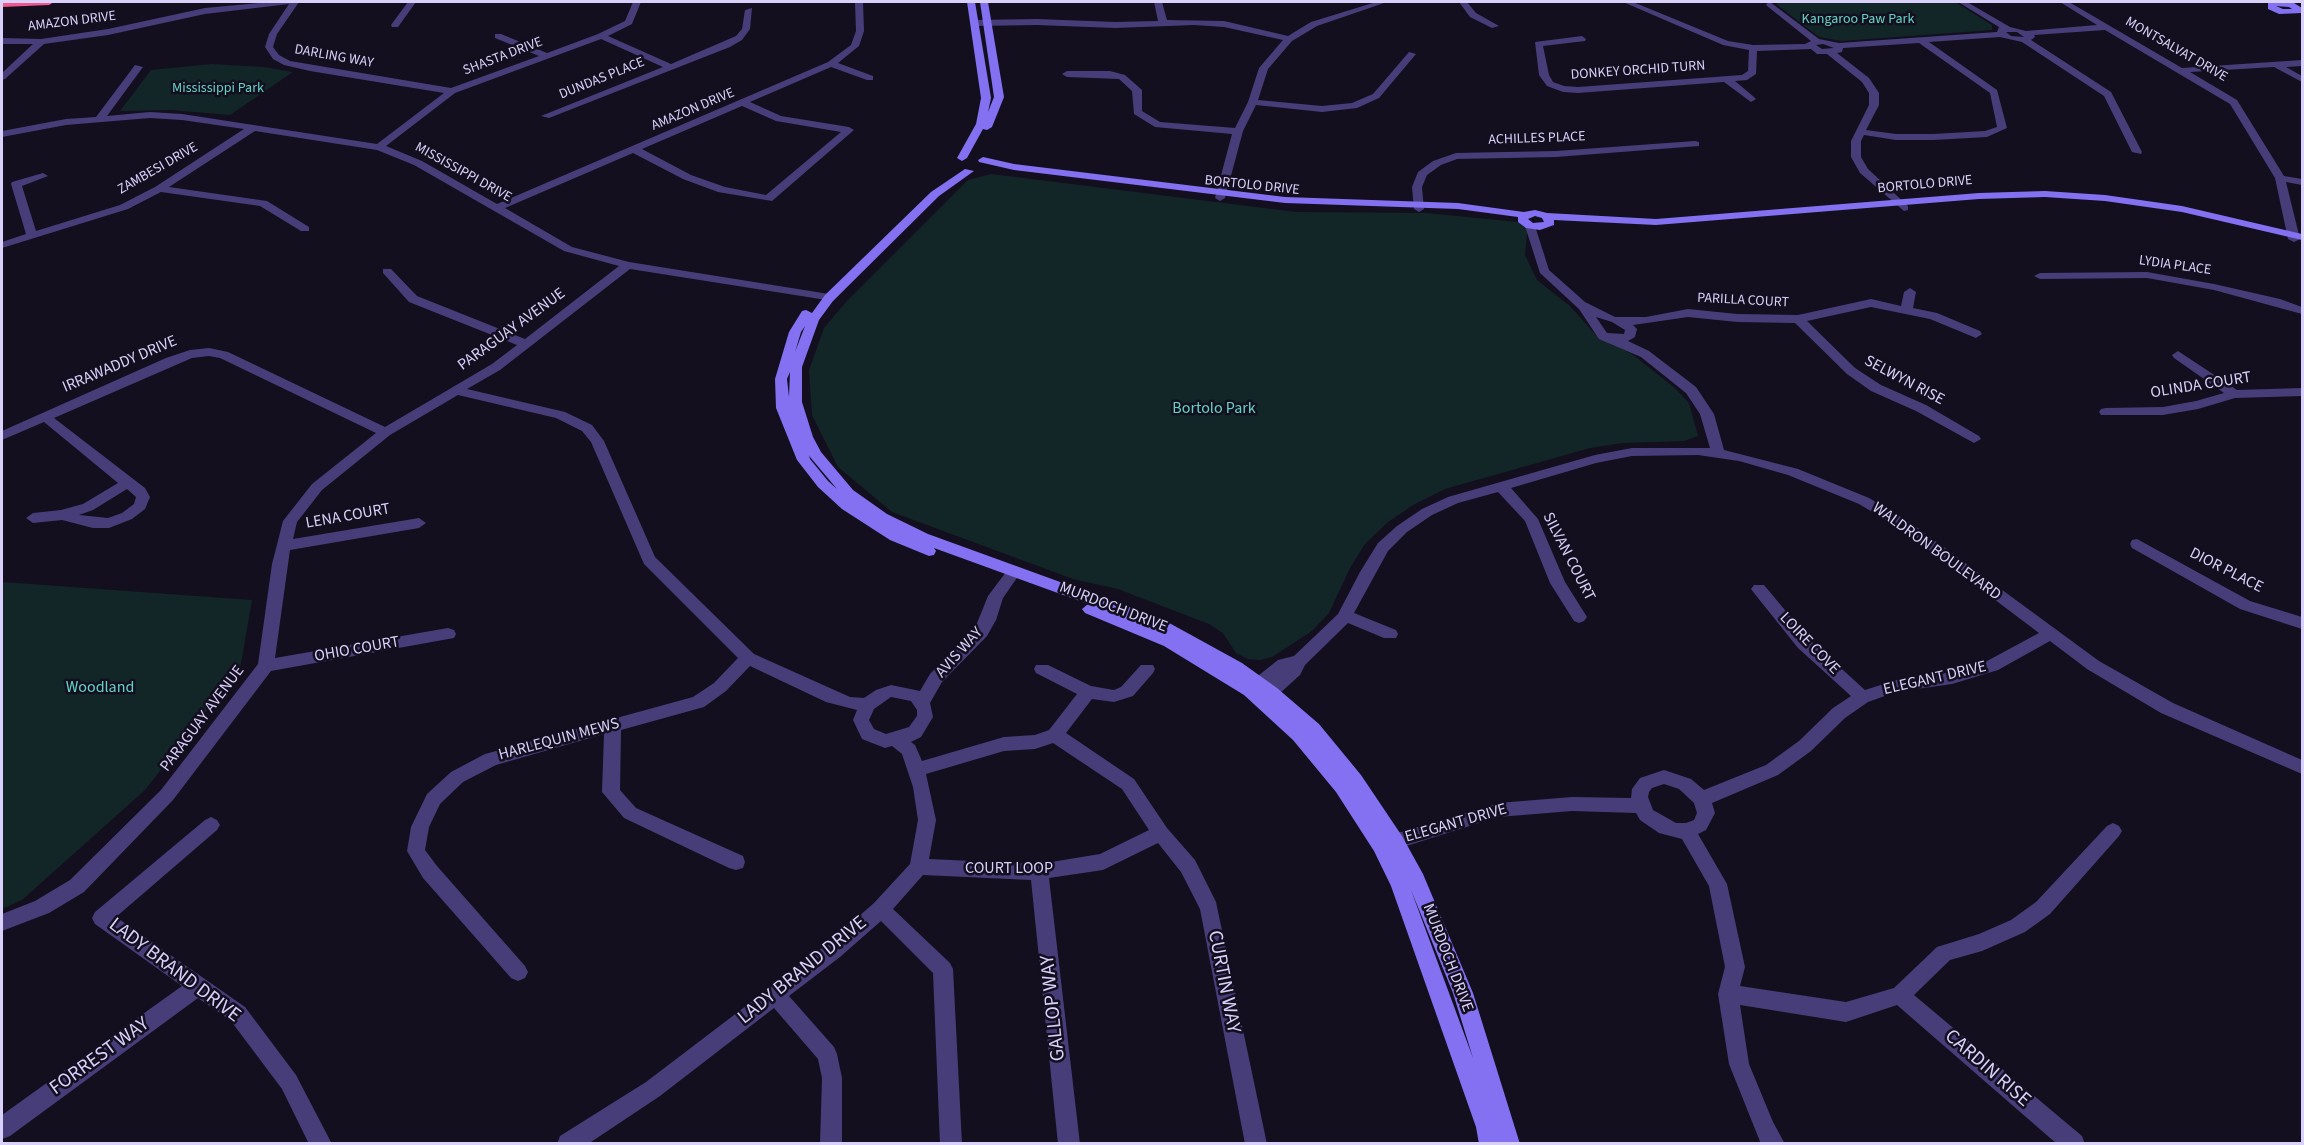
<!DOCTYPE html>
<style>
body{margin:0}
#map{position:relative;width:2304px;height:1145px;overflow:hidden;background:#130f1f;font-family:"Source Sans 3",sans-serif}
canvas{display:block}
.frame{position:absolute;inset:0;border:3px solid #dad1fb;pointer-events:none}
</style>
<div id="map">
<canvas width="2304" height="1145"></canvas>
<div class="frame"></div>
</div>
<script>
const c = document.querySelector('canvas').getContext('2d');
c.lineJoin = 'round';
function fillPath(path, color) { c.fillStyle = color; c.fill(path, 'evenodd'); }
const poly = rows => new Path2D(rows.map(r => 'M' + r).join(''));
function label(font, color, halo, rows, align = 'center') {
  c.font = font + ' "Source Sans 3",sans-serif'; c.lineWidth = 5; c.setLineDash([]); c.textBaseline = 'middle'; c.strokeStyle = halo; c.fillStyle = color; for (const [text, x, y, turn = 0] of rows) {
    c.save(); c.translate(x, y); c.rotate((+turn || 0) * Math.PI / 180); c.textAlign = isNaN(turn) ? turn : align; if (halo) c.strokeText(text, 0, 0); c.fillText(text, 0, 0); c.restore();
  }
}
fillPath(poly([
 [1781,2,1955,2,1992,25,1992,30,1841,41,1819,37,1776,4],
 [212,64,264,67,293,72,230,115,171,110,120,111,151,70],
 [991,174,1296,212,1426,213,1528,223,1525,255,1537,280,1570,306,1595,334,1632,354,1675,388,1689,403,1698,436,1684,441,1622,443,1590,448,1445,489,1413,505,1388,522,1365,544,1350,568,1329,613,1312,631,1272,657,1260,660,1248,659,1236,653,1223,633,1209,624,1118,589,1073,579,892,512,838,467,812,415,809,370,824,328,847,301,968,180],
 [2,582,252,600,240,669,145,790,22,900,2,909]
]), '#122628');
fillPath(poly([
 [270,2,299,2,277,34,273,47,279,55,290,61,451,88,539,56,495,38,495,34,501,34,547,53,598,34,625,21,633,2,641,2,632,24,608,36,671,64,736,36,742,29,745,10,752,8,750,29,742,40,730,47,549,118,541,116,663,67,601,39,455,93,386,146,422,161,497,204,828,62,851,45,856,31,855,2,863,2,864,31,859,46,838,63,873,76,873,80,867,80,831,67,750,102,781,116,849,127,854,130,772,201,718,192,683,179,633,153,505,208,572,247,629,262,829,294,835,298,833,301,630,269,500,370,467,389,565,412,592,425,604,441,655,557,754,654,850,697,864,698,876,690,891,685,920,691,930,674,975,628,988,596,1009,568,1019,568,1021,572,1003,598,996,620,987,636,942,682,930,703,933,717,921,737,911,742,915,745,922,761,1004,737,1035,735,1049,730,1077,694,1036,673,1034,669,1036,665,1048,665,1091,686,1114,690,1121,687,1141,665,1153,665,1155,669,1153,673,1133,696,1114,702,1092,699,1066,733,1134,779,1167,828,1195,860,1216,902,1267,1144,1245,1144,1200,909,1181,872,1158,843,1103,870,1049,878,1080,1144,1058,1144,1031,880,923,875,893,909,950,963,953,969,962,1144,940,1144,933,973,881,921,840,957,789,996,834,1047,837,1054,842,1078,842,1144,820,1144,822,1078,818,1059,774,1008,660,1096,588,1144,557,1144,560,1136,646,1082,826,945,874,903,910,864,918,820,913,787,902,754,892,746,885,748,862,739,853,720,857,710,826,702,750,666,726,691,704,707,621,730,620,790,636,808,743,856,745,862,743,868,736,870,729,868,624,818,602,792,604,734,496,765,463,782,440,804,429,827,425,850,437,866,525,966,528,972,525,978,518,981,511,978,423,878,407,851,411,827,427,794,451,772,485,754,693,697,714,683,738,658,644,564,591,442,582,431,556,418,458,395,390,435,322,490,297,522,293,539,419,518,426,523,419,528,290,550,275,658,448,628,454,630,456,634,454,638,271,671,173,800,84,892,49,913,2,931,2,914,35,901,70,880,161,790,258,664,272,564,283,521,312,484,376,433,220,358,209,356,192,358,54,418,145,488,150,497,145,509,132,519,109,528,93,528,62,520,33,523,26,518,33,513,61,510,83,504,118,483,44,422,2,440,2,431,166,358,190,350,209,348,228,352,385,427,492,364,517,345,409,302,383,273,383,269,391,269,417,296,525,339,619,266,564,251,414,165,377,150,255,131,169,187,267,201,309,227,309,231,301,231,260,206,161,192,128,209,2,248,2,242,26,234,11,184,12,182,43,173,48,176,22,186,36,231,120,205,155,187,244,129,182,120,150,118,66,125,2,137,2,131,66,119,96,117,135,65,143,67,107,116,150,112,182,114,377,144,444,93,310,71,284,65,273,59,265,47,269,34,289,4,205,14,108,35,44,44,5,79,2,80,2,73,33,44,2,44,2,38,41,39,108,29,205,8,270,2],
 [742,106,776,121,841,132,766,195,725,187,691,175,642,149,742,106],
 [127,489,136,497,134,504,122,513,108,518,79,515,93,510,127,489],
 [891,697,911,701,917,710,917,716,909,727,886,734,874,729,869,720,874,709,891,697],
 [1053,743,1122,789,1149,830,1100,854,1039,864,929,859,936,820,926,774,1004,751,1035,749,1053,743],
 [408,2,416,2,398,27,392,27,391,25,408,2],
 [1154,2,1162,2,1167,20,1224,21,1288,36,1311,22,1376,2,1387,2,1317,26,1292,41,1268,69,1258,100,1322,106,1352,103,1373,94,1409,52,1416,54,1379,98,1357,108,1322,112,1256,105,1243,131,1225,198,1220,201,1215,198,1232,134,1155,127,1134,114,1132,91,1119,79,1067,77,1062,74,1067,71,1110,71,1125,75,1142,90,1142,111,1160,122,1235,128,1248,102,1259,68,1283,40,1224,27,1194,25,1115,28,1037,25,974,26,970,23,974,20,1037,19,1115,22,1158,21,1154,2],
 [1459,2,1467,2,1476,13,1499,26,1492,28,1470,17,1459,2],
 [1623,2,1633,2,1728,41,1753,45,1805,44,1811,41,1767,6,1766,4,1770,2,1819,39,1839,43,1997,32,1999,27,1958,2,1967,2,2010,27,2026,31,2097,25,2060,2,2069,2,2182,68,2302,60,2302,66,2286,67,2302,76,2302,82,2274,67,2190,72,2237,100,2284,176,2302,179,2302,185,2286,182,2300,239,2294,242,2288,239,2275,178,2230,104,2105,30,2034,35,2035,37,2031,40,2111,92,2142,152,2141,154,2132,152,2104,96,2022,42,2000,37,1929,42,1997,90,2007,128,1987,137,1933,140,1896,140,1864,135,1861,141,1861,157,1868,169,1908,206,1908,210,1904,211,1860,173,1851,157,1851,141,1869,105,1869,93,1862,82,1827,54,1817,54,1811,49,1757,51,1756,74,1747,80,1735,81,1754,97,1756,99,1751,102,1724,82,1578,93,1563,92,1547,86,1539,75,1535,42,1582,36,1586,39,1585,41,1543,46,1549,75,1553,82,1564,86,1578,87,1742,75,1748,71,1749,50,1723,45,1623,2],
 [2006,32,2017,32,2024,37,2011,36,2006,32],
 [1919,43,1990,93,1997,127,1985,131,1933,134,1896,134,1866,130,1879,105,1879,93,1869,78,1837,53,1842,52,1843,48,1919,43],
 [1823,44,1834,48,1822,49,1816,45,1823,44],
 [1695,141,1699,142,1699,146,1556,157,1457,159,1441,165,1427,175,1422,187,1424,209,1419,212,1414,209,1412,187,1418,172,1433,161,1456,153,1556,151,1695,141],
 [1530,223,1535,226,1549,270,1585,302,1615,317,1646,317,1688,309,1737,314,1798,315,1871,299,1901,306,1904,292,1910,288,1916,292,1913,308,1937,313,1980,331,1982,334,1976,338,1930,319,1871,307,1807,321,1855,368,1881,385,1926,405,1979,436,1981,439,1974,443,1916,411,1871,391,1847,374,1795,323,1737,322,1688,317,1633,325,1637,329,1635,337,1628,341,1649,351,1696,387,1714,414,1724,450,1798,469,1869,498,1911,523,2099,661,2173,703,2302,760,2302,774,2161,713,2087,669,2050,641,1998,670,1952,684,1896,692,1868,702,1845,718,1811,751,1778,775,1712,803,1715,813,1706,830,1698,834,1727,884,1745,967,1740,986,1846,1002,1894,988,1937,947,1979,934,2011,920,2036,902,2107,826,2113,823,2119,826,2122,831,2119,836,2050,914,2025,932,1982,951,1950,960,1914,995,2082,1136,2085,1144,2057,1144,1897,1005,1846,1022,1740,1005,1749,1064,1773,1122,1785,1144,1761,1144,1729,1064,1718,994,1725,967,1709,886,1682,839,1659,833,1640,820,1636,813,1572,811,1498,817,1384,853,1378,851,1375,845,1378,839,1384,837,1498,803,1572,797,1631,798,1632,789,1640,778,1664,770,1691,779,1704,790,1766,765,1799,741,1833,708,1851,696,1798,648,1754,593,1751,589,1754,585,1764,585,1810,640,1865,690,1896,680,1952,672,1987,661,2039,633,1901,529,1859,504,1788,475,1739,461,1698,455,1632,456,1596,463,1511,488,1538,519,1565,582,1587,617,1584,621,1579,623,1574,621,1550,583,1525,521,1498,492,1458,503,1432,515,1407,532,1388,551,1354,613,1396,630,1398,634,1396,638,1384,638,1348,623,1305,665,1300,675,1268,704,1262,705,1256,704,1254,699,1256,696,1244,695,1242,691,1244,687,1278,660,1294,656,1338,614,1360,572,1378,543,1397,526,1422,509,1448,497,1595,455,1632,448,1710,448,1700,414,1686,393,1641,357,1599,339,1579,309,1540,273,1525,226,1530,223],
 [1596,317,1612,322,1625,330,1624,334,1607,333,1596,317],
 [1664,784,1679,789,1694,803,1697,813,1694,820,1686,823,1676,823,1653,810,1648,797,1649,792,1652,788,1664,784],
 [2147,272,2214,284,2280,299,2302,307,2302,314,2214,290,2147,278,2040,279,2034,276,2040,273,2147,272],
 [2178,351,2237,390,2302,388,2302,396,2235,398,2198,409,2163,415,2101,415,2099,412,2101,409,2106,408,2163,407,2196,401,2224,393,2174,358,2172,355,2178,351],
 [2137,539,2250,601,2302,617,2302,629,2240,609,2132,548,2130,544,2132,540,2137,539],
 [211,817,217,820,220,825,217,830,116,917,245,1007,296,1075,332,1144,309,1144,282,1089,231,1021,198,998,10,1136,2,1139,2,1115,182,986,95,924,92,918,95,912,205,820,211,817]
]), '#473e79');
fillPath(poly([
 [967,2,975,2,991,98,988,112,994,97,980,2,988,2,1004,97,992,127,987,130,983,129,967,158,962,161,957,158,976,124,981,98,967,2],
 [2268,2,2294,3,2302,8,2302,13,2279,14,2268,9,2268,2],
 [2276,6,2289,7,2292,9,2283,9,2276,6],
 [983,157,1014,164,1285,197,1458,203,1524,212,1535,210,1547,213,1656,219,1979,193,2045,191,2105,195,2182,206,2302,234,2302,240,2182,212,2105,201,2045,197,1979,199,1656,225,1554,220,1554,225,1540,230,1526,228,1518,222,1518,217,1458,209,1285,203,1014,170,979,162,978,160,983,157],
 [1535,216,1542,218,1544,222,1533,223,1528,219,1535,216],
 [965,169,974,171,939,196,833,301,819,320,802,367,802,402,813,437,821,452,853,490,887,514,928,534,1162,619,1242,663,1277,688,1319,724,1361,775,1402,836,1423,874,1473,993,1520,1144,1479,1144,1476,1127,1391,886,1374,851,1336,792,1293,740,1244,695,1164,646,1085,613,1082,609,1088,604,934,548,936,551,934,555,929,556,890,540,842,509,818,487,797,460,776,408,775,379,789,332,802,311,806,310,812,313,825,295,931,192,965,169],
 [805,326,795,352,801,332,805,326],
 [790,372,789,397,787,379,790,372],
 [809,455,810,457,837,489,828,481,810,459,809,455],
 [1411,890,1453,993,1473,1058,1411,890]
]), '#8371f1');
fillPath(poly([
 [2,2,54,2,49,5,2,7,2,2]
]), '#ef578e');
label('14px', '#64d3c4', '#130f1f', [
 ["Kangaroo Paw Park",1858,20],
 ["Mississippi Park",218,89]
]);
label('14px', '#dad1fb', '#130f1f', [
 ["AMAZON DRIVE",72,22,-7],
 ["MONTSALVAT DRIVE",2176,50,30],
 ["DARLING WAY",334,57,10],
 ["SHASTA DRIVE",503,57,-21],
 ["DONKEY ORCHID TURN",1638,71,-4],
 ["DUNDAS PLACE",602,79,-22],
 ["AMAZON DRIVE",693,110,-23],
 ["ACHILLES PLACE",1537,139,-2],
 ["ZAMBESI DRIVE",158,169,-30],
 ["MISSISSIPPI DRIVE",463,173,29],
 ["BORTOLO DRIVE",1925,185,-5],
 ["BORTOLO DRIVE",1252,186,6],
 ["LYDIA PLACE",2175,266,8],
 ["PARILLA COURT",1743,301,3]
]);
label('16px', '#dad1fb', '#130f1f', [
 ["PARAGUAY AVENUE",512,330,-36],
 ["IRRAWADDY DRIVE",120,365,-23],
 ["SELWYN RISE",1904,381,28],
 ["OLINDA COURT",2201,386,-9],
 ["LENA COURT",348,517,-10],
 ["WALDRON BOULEVARD",1936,552,36],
 ["SILVAN COURT",1568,557,63],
 ["DIOR PLACE",2226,571,27],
 ["MURDOCH DRIVE",1113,608,21],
 ["LOIRE COVE",1809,644,46],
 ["OHIO COURT",357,650,-10],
 ["AVIS WAY",960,653,-48],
 ["ELEGANT DRIVE",1935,679,-13],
 ["PARAGUAY AVENUE",203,719,-53],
 ["HARLEQUIN MEWS",559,740,-15],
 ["ELEGANT DRIVE",1456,824,-16],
 ["COURT LOOP",1009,869],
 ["MURDOCH DRIVE",1447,958,69]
]);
label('16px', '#64d3c4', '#130f1f', [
 ["Bortolo Park",1214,409],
 ["Woodland",100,688]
]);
label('20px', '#dad1fb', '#130f1f', [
 ["LADY BRAND DRIVE",174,971,37],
 ["LADY BRAND DRIVE",803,971,-39],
 ["CURTIN WAY",1223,982,79],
 ["GALLOP WAY",1054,1008,-96],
 ["FORREST WAY",100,1057,-36],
 ["CARDIN RISE",1987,1069,41]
]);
</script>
